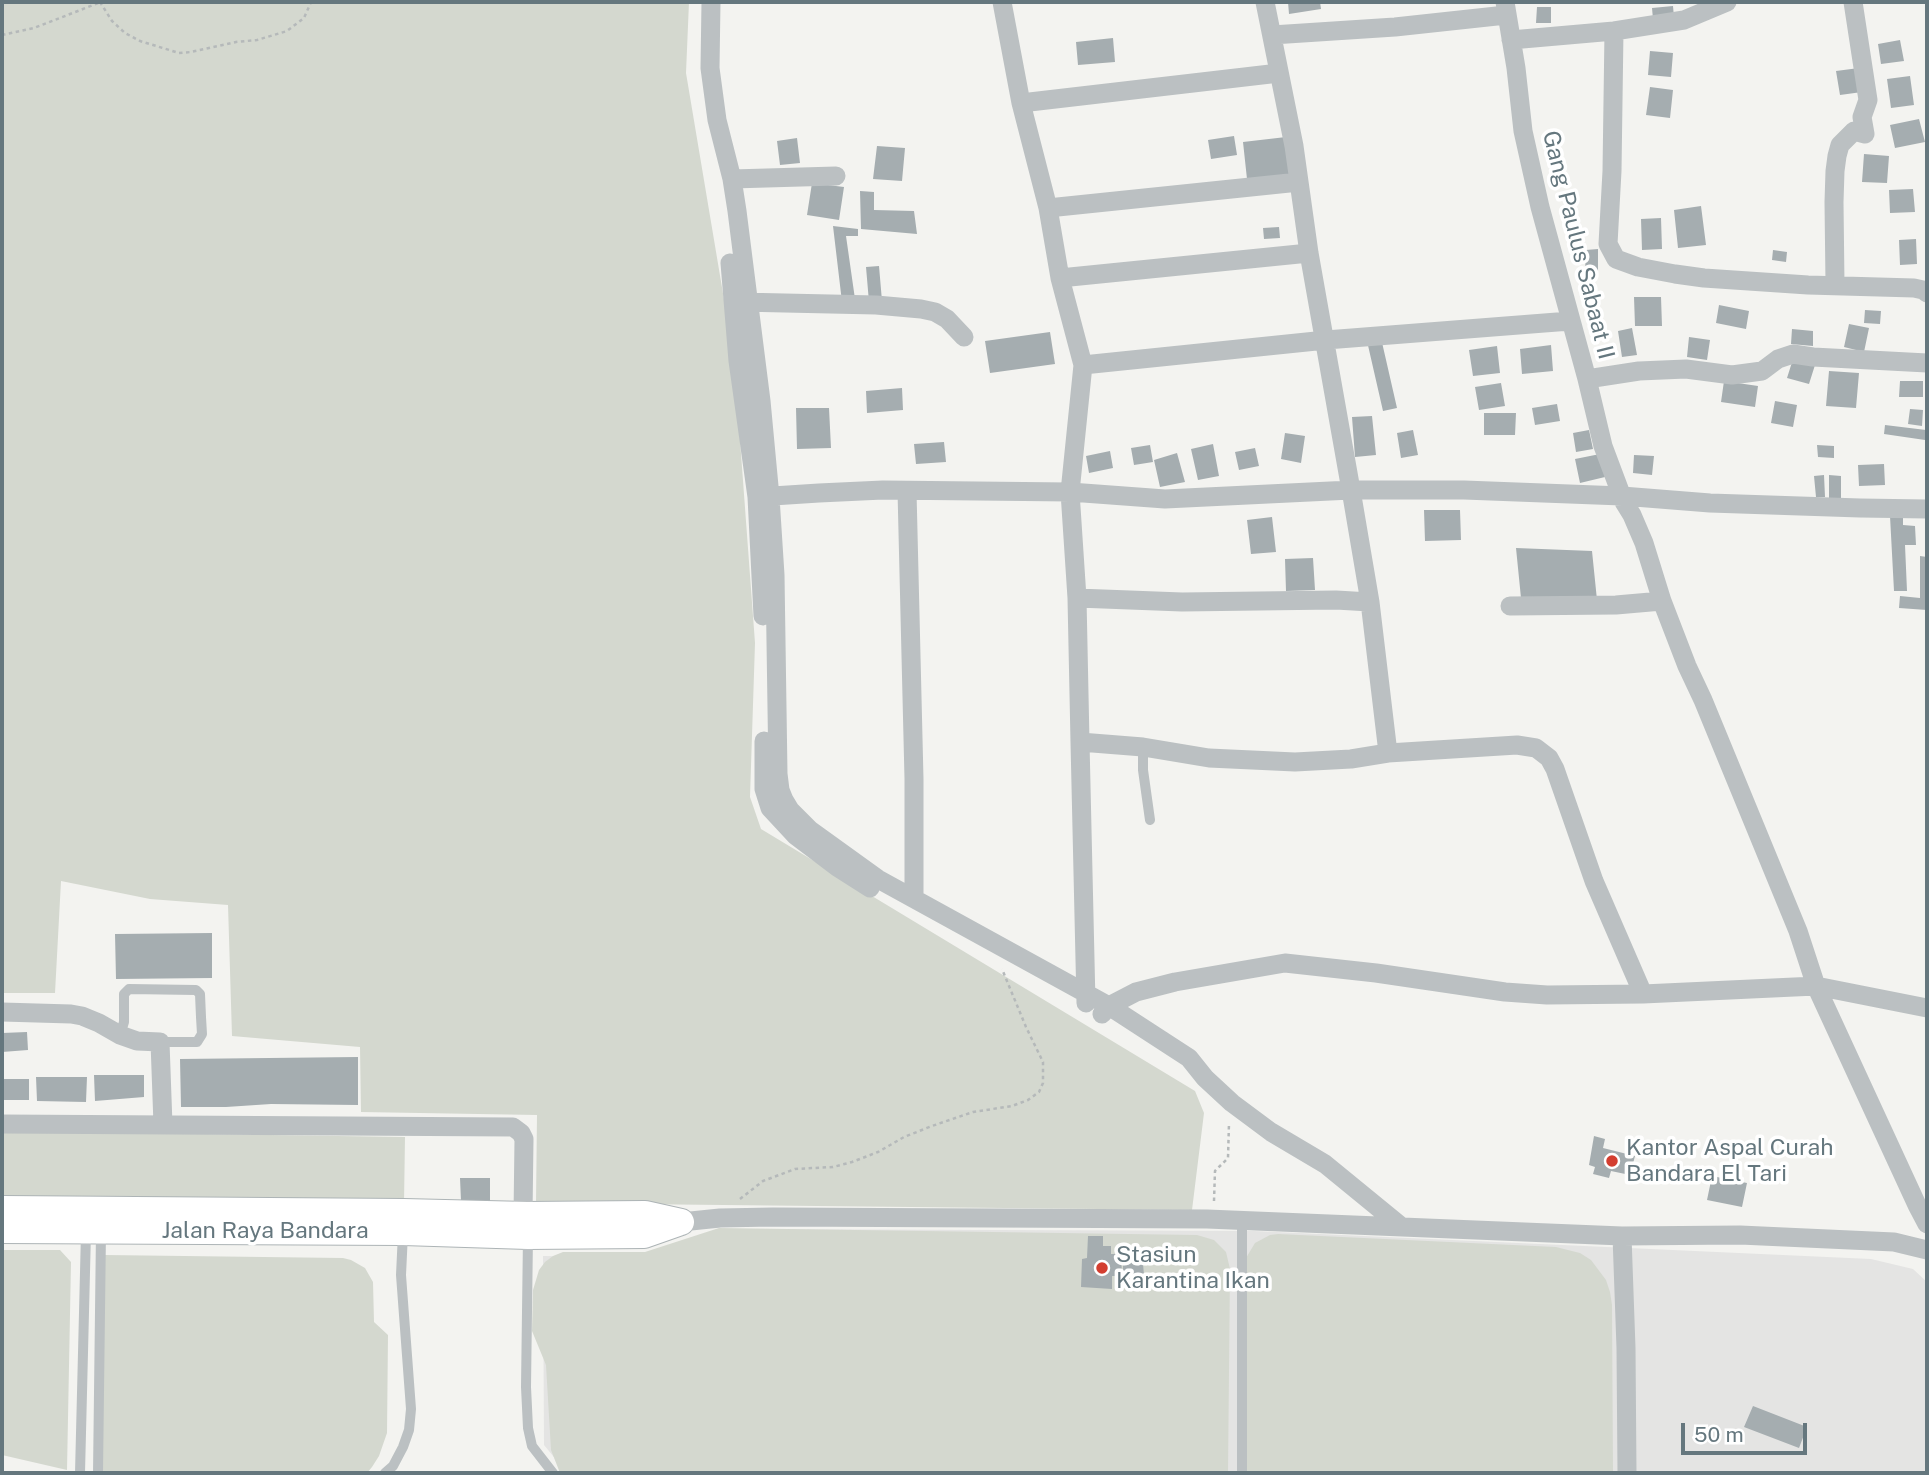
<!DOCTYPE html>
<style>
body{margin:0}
#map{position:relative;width:1929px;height:1475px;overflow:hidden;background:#f3f3f0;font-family:"Public Sans",sans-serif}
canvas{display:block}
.frame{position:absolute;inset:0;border:4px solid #65777e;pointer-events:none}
.scale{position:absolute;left:1681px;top:1423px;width:126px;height:32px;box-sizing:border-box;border:4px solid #65777e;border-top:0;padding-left:9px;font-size:21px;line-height:24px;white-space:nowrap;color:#65777e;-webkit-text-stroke:5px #fff;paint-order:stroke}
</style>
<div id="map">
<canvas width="1929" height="1475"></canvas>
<div class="frame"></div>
<div class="scale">50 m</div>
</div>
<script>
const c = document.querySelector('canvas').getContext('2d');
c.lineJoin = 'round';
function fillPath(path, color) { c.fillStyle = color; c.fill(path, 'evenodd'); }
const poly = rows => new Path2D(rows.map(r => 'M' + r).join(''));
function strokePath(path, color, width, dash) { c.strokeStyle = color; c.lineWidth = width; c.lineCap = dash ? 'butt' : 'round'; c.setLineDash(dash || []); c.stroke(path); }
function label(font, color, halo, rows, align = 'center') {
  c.font = font + ' "Public Sans",sans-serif'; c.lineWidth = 7; c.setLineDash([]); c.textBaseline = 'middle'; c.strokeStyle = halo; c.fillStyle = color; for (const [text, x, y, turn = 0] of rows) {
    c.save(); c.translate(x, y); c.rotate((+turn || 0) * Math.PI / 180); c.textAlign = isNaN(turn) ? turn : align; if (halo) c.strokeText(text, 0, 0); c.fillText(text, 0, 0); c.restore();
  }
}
fillPath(poly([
 [742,1229,1254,1231,1871,1259,1913,1269,1927,1282,1927,1473,567,1473,544,1445,543,1256,646,1257]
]), '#e4e4e3');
fillPath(poly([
 [2,2,689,2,686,73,734,359,755,643,750,797,761,829,1195,1091,1204,1113,1192,1210,536,1203,537,1115,361,1112,360,1047,232,1036,228,905,150,899,61,881,55,993,2,993],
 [2,1131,405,1137,404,1203,2,1199],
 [719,1228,1197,1235,1214,1240,1226,1252,1230,1269,1228,1473,560,1473,551,1450,546,1365,532,1331,533,1290,539,1270,545,1262,553,1256,563,1252,645,1252],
 [1278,1234,1556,1247,1580,1253,1591,1260,1606,1280,1610,1292,1612,1305,1613,1473,1245,1473,1246,1258,1255,1243,1270,1235],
 [2,1250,60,1250,71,1262,67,1470,2,1455],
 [105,1255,343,1258,351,1260,365,1268,373,1282,374,1322,388,1335,387,1433,379,1456,372,1467,367,1473,98,1473]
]), '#d4d8cf');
fillPath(poly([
 [1288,2,1320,2,1321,9,1289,14],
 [1673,6,1674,17,1653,19,1652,8],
 [1537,7,1551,7,1551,23,1536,23],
 [1113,38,1115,62,1078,65,1076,42],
 [1900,40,1904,61,1881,64,1878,44],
 [1650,51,1673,53,1671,77,1648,75],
 [1859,68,1862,92,1840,95,1836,71],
 [1910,76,1914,105,1891,108,1887,79],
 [1650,87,1673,90,1670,118,1646,115],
 [1919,119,1925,142,1895,148,1890,125],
 [1234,136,1237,155,1211,159,1208,140],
 [1286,137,1290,174,1247,179,1243,142],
 [797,138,800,163,780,165,777,141],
 [877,146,905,148,902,181,873,179],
 [1864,154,1889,156,1887,183,1862,182],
 [812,183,844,187,839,220,807,215],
 [1913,189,1915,212,1890,213,1889,190],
 [860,191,874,192,874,210,914,211,917,234,861,229],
 [1701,206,1706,245,1678,248,1674,210],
 [1661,218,1662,249,1642,250,1641,219],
 [833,226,858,229,858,236,846,236,855,299,842,302],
 [1279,227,1280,238,1264,239,1263,228],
 [1916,239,1917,264,1900,265,1899,240],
 [1598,249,1598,271,1585,271,1586,250],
 [1773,250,1787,252,1786,262,1772,260],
 [879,266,882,301,869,302,866,267],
 [1634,297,1661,297,1662,326,1635,326],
 [1719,305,1749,311,1746,329,1716,323],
 [1865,310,1881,311,1880,324,1864,323],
 [1849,324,1869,328,1864,352,1844,347],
 [1632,328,1637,355,1622,357,1618,331],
 [1792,329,1813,331,1813,346,1791,344],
 [1050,332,1055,364,990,373,985,341],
 [1689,337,1710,340,1707,360,1687,357],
 [1381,338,1397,408,1383,411,1367,341],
 [1551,345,1553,371,1522,374,1520,349],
 [1497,346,1500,373,1473,376,1469,350],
 [1793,359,1815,365,1809,384,1787,378],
 [1829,371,1859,373,1856,408,1826,406],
 [1724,381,1758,386,1755,407,1721,402],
 [1900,381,1923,381,1923,397,1899,397],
 [1501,383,1505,406,1479,410,1475,387],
 [902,388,903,410,867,413,866,391],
 [1775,401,1797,405,1793,427,1771,423],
 [1557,404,1560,421,1535,425,1532,408],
 [796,408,829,408,831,448,797,449],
 [1910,409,1923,410,1922,426,1908,424],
 [1484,413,1516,413,1515,435,1484,435],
 [1372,416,1376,455,1355,457,1352,417],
 [1885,425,1926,430,1925,440,1884,434],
 [1413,430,1418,455,1401,458,1397,433],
 [1589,430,1593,449,1576,452,1573,433],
 [1285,433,1305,436,1301,463,1281,459],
 [944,442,946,462,916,464,914,444],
 [1213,444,1219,476,1198,480,1191,449],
 [1150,445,1153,462,1134,465,1131,448],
 [1817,445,1834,446,1834,458,1818,457],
 [1255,448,1259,466,1239,470,1235,452],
 [1110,451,1113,468,1089,473,1086,456],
 [1177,453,1185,482,1160,487,1154,460],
 [1600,454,1605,477,1580,483,1575,459],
 [1634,455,1654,456,1652,475,1633,473],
 [1884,464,1885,485,1859,486,1858,465],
 [1824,475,1825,497,1816,497,1814,476],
 [1829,475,1841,476,1841,498,1829,498],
 [1424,510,1460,510,1461,540,1425,541],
 [1890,516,1903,517,1903,525,1915,526,1916,545,1905,545,1907,591,1894,591],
 [1272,517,1276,552,1251,554,1247,520],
 [1516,548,1592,551,1597,600,1521,598],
 [1920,556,1927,557,1927,610,1899,608,1900,596,1920,598],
 [1313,558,1315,590,1286,591,1285,559],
 [212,933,212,978,116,979,115,934],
 [27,1032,28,1050,2,1052,2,1033],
 [358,1057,358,1105,271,1104,226,1107,181,1107,180,1059],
 [94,1075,144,1075,144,1097,95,1101],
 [36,1077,87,1077,86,1102,37,1101],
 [2,1079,29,1079,29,1100,2,1100],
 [1594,1136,1605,1139,1603,1148,1635,1156,1630,1175,1611,1171,1609,1178,1593,1174,1595,1167,1589,1165],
 [1712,1176,1747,1183,1742,1207,1707,1200],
 [460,1178,490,1178,490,1202,461,1201],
 [1088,1236,1103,1236,1103,1246,1111,1246,1111,1254,1121,1254,1122,1276,1112,1276,1112,1289,1081,1287,1082,1259,1087,1258],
 [1142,1253,1144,1275,1123,1276,1123,1254],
 [1753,1406,1807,1427,1799,1448,1744,1427]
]), '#a5adb0');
const secondary = poly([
 [2,1209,404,1212,527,1215,645,1214,681,1222],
 [2,1230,403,1232,528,1236,644,1235,681,1222]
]);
strokePath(secondary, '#adb4b6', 28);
strokePath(poly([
 [100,2,112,21,125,33,140,41,179,53,191,52,236,42,257,40,287,31,304,18,311,2],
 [2,35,34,28,101,2],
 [740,1199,763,1181,795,1169,833,1167,852,1162,878,1152,904,1137,932,1126,973,1112,1012,1106,1028,1100,1039,1092,1043,1083,1043,1062,1026,1027,1002,969],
 [1214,1201,1215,1171,1228,1158,1229,1123]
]), '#b5b9ba', 2.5, [3.5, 3.5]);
strokePath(poly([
 [1143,747,1143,770,1150,820],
 [120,1035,124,1022,124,994,129,989,196,990,200,994,201,1017,202,1034,197,1042,160,1042],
 [1242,1220,1242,1473],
 [528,1236,526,1387,528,1428,532,1446,553,1473],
 [80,1473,86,1232],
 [98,1473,101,1231],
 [385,1473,393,1466,403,1447,409,1430,411,1409,401,1275,403,1233]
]), '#bbc0c2', 10);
strokePath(poly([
 [711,2,710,68,717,120,732,179,737,211,761,401,770,497,775,575,778,774,780,790,784,800,790,810,810,830,878,879,1109,1006,1189,1058,1205,1078,1232,1103,1271,1132,1325,1164,1402,1227],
 [1002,2,1021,103,1048,208,1060,278,1083,365,1070,492,1165,499,1351,490,1309,253,1294,146,1265,2],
 [1505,2,1516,68,1523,131,1540,207,1587,379,1603,446,1624,502,1632,515,1644,543,1662,601,1687,666,1703,700,1798,931,1816,986,1917,1205,1927,1224],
 [1614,31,1612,171,1608,244,1616,259,1638,267,1675,274,1704,278,1808,285,1914,288,1923,290,1927,293],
 [1272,35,1395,27,1506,15],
 [1511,40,1614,31,1684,20,1727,2],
 [1021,103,1279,73],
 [732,179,836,176],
 [1048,208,1299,182],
 [730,263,738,361,757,497,763,616],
 [1060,278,1309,253],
 [1835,284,1834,202,1835,171,1837,156,1840,145,1854,131,1865,134,1862,117,1868,100,1853,2],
 [739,302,876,305,921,309,935,312,947,319,964,337],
 [1083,365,1326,340,1570,321],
 [1587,379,1639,371,1686,369,1732,375,1762,371,1778,359,1793,354,1813,357,1927,363],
 [907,491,914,779,914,898],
 [757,497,819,493,883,490,1070,492,1077,598,1080,742,1143,747,1209,758,1295,762,1351,759,1388,753,1370,602,1351,490,1464,490,1622,496,1710,503,1860,508,1927,509],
 [1077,598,1182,602,1336,600,1370,602],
 [1510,606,1616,605,1662,601],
 [764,741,764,789,770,808,796,836,837,867,870,888],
 [1080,742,1086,1003],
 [1388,753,1517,745,1536,748,1549,758,1555,769,1594,881,1643,994],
 [2,1012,71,1014,82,1016,99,1023,120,1035,137,1041,160,1042,163,1125],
 [1102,1014,1109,1006,1136,992,1175,982,1285,963,1376,973,1505,992,1547,995,1643,994,1816,986,1927,1008],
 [2,1124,513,1127,521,1133,524,1139,523,1215],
 [681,1222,720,1218,773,1217,1207,1219,1622,1236,1740,1235,1894,1242,1927,1250],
 [1622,1236,1626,1348,1627,1473]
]), '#bbc0c2', 19);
strokePath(secondary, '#fff', 26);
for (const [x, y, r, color] of [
 [1612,1161,7,"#d33e30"],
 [1102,1268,7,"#d33e30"]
]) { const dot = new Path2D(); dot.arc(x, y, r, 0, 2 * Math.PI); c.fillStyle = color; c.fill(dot); strokePath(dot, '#fff', 2.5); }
label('23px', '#65777e', '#fff', [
 ["Gang Paulus Sabaat II",1578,245,76],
 ["Jalan Raya Bandara",265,1231]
]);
label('23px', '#65777e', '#fff', [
 ["Kantor Aspal Curah",1626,1148],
 ["Bandara El Tari",1626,1174],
 ["Stasiun",1116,1255],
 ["Karantina Ikan",1116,1281]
], 'left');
</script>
